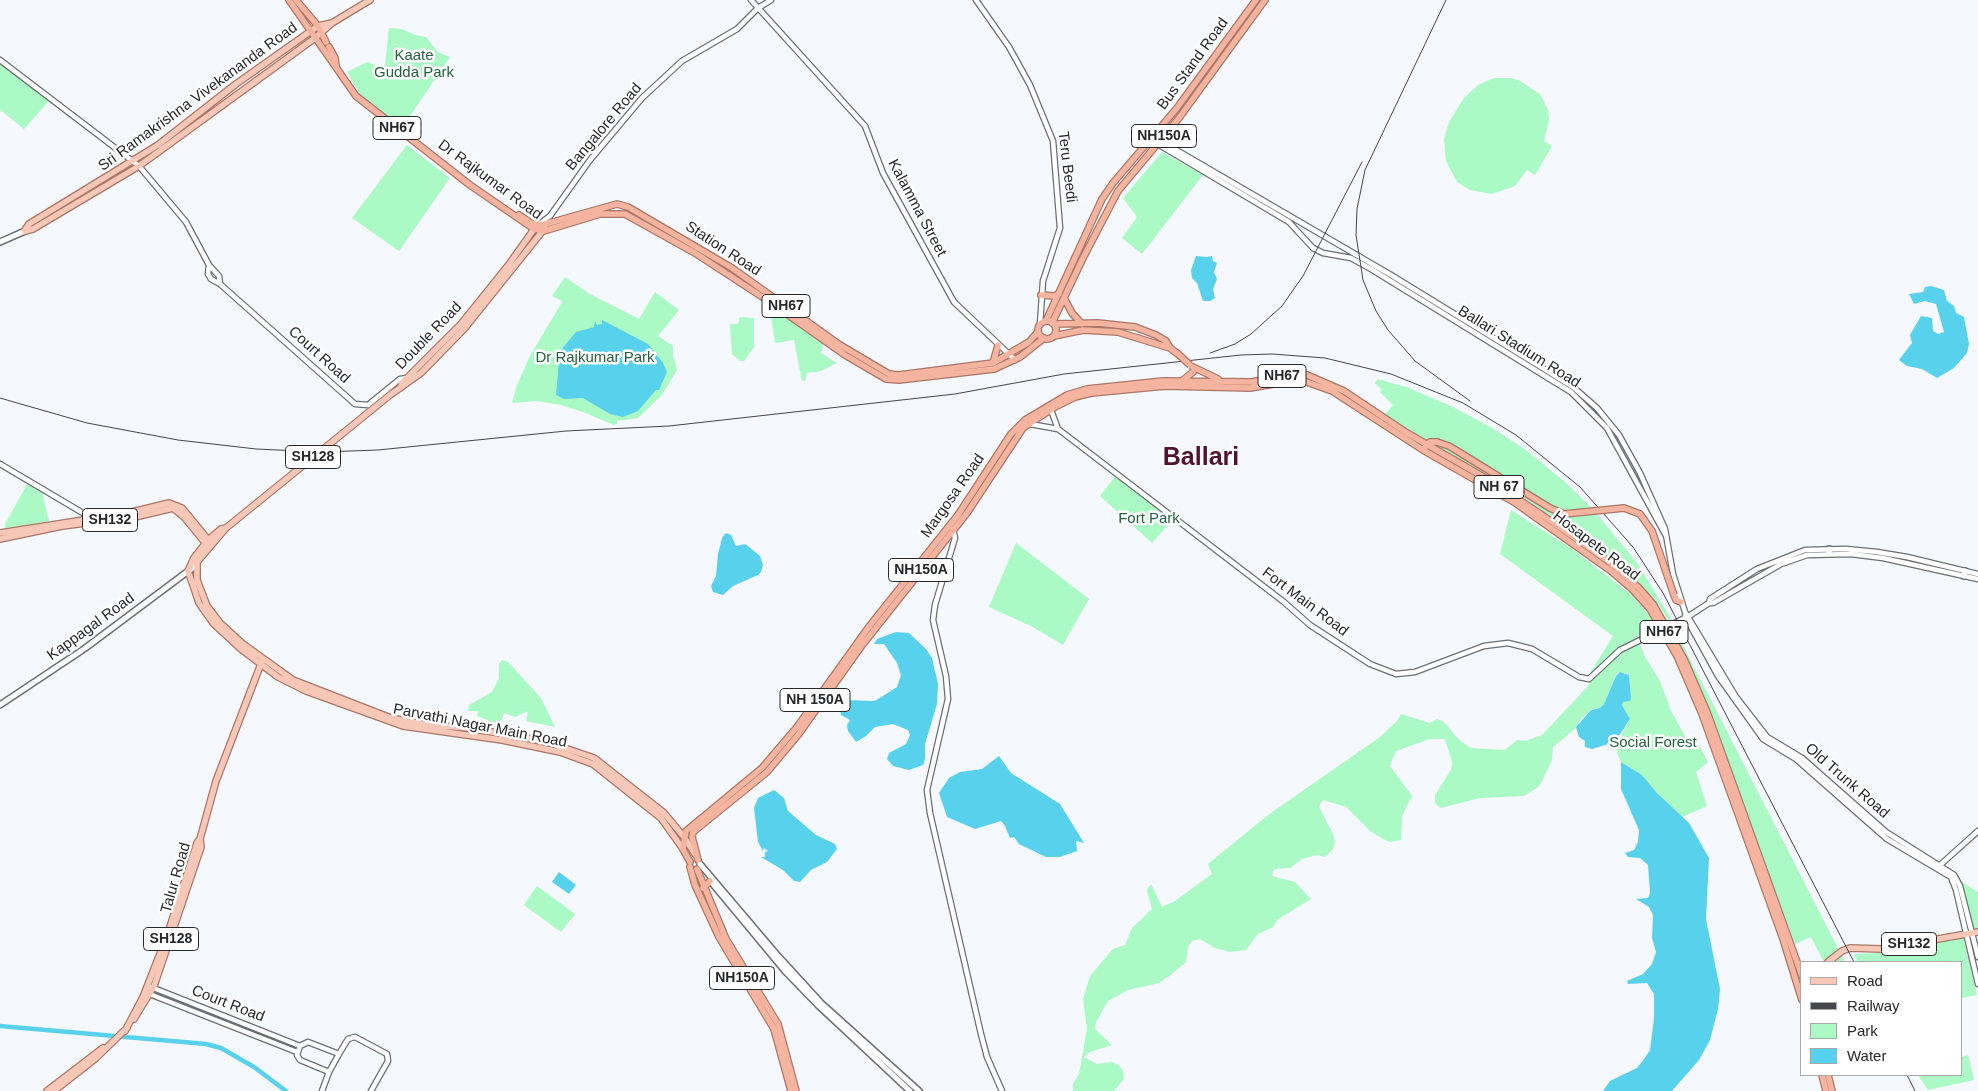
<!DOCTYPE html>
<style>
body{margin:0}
#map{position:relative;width:1978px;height:1091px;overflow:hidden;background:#f5f8fe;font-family:Arial,sans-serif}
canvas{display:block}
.legend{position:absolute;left:1800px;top:961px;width:162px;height:115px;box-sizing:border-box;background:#fff;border:1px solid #a9a9aa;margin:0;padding:6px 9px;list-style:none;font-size:15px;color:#27282a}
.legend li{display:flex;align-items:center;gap:10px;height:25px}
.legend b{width:25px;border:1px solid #a9a9aa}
</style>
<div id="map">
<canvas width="1978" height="1091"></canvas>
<ul class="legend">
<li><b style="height:6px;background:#f7c7b7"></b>Road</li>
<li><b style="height:6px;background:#454649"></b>Railway</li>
<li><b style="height:14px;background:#abf9c5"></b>Park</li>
<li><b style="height:14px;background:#58d1ec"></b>Water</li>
</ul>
</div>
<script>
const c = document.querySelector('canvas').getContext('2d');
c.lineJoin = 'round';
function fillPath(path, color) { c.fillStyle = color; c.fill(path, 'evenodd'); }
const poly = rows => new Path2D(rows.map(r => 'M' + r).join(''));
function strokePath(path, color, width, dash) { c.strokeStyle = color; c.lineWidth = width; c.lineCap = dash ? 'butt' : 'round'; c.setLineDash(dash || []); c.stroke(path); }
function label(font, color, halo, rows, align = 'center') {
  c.font = font + ' Arial,sans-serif'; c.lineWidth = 5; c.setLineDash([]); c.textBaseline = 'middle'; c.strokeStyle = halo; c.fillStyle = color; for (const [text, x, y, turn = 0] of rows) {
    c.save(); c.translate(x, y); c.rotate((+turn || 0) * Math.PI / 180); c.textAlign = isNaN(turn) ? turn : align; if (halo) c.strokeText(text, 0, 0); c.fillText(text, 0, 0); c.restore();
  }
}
fillPath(poly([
 [389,28,402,29,415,35,426,37,438,52,450,57,402,128,368,105,359,93,347,72,367,62,377,66,385,65],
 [0,64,49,101,24,129,0,110],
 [1494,78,1512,78,1520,81,1540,94,1548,110,1549,120,1544,141,1552,146,1535,175,1527,170,1515,186,1492,194,1470,190,1457,182,1446,161,1444,139,1449,122,1464,98,1478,85],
 [407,145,450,178,399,251,352,218],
 [1162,152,1203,175,1142,254,1122,238,1137,217,1123,198],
 [565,277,588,293,639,319,655,292,679,310,658,336,673,346,673,355,677,370,662,395,638,418,617,421,617,424,614,425,583,412,561,405,537,401,512,403,517,385,530,356,562,302,562,301,552,296],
 [769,304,824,341,821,353,837,363,821,371,807,373,805,381,802,381,794,340,775,343],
 [740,317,754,318,754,347,744,361,740,361,732,354,730,324,738,324],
 [1378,379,1409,388,1453,407,1494,429,1526,450,1564,481,1593,509,1638,564,1672,620,1670,622,1653,597,1602,552,1513,490,1426,441,1385,414,1393,405,1380,392,1382,390,1375,383],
 [1117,474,1173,519,1152,543,1100,496],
 [29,481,41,488,49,521,6,530,5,524],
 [1511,510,1571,548,1632,595,1657,625,1638,636,1644,655,1660,681,1671,711,1686,738,1699,745,1708,762,1696,772,1707,806,1682,817,1657,793,1642,775,1621,762,1617,753,1622,733,1630,719,1622,705,1623,702,1631,698,1629,675,1627,673,1617,673,1604,704,1600,708,1592,709,1581,719,1575,729,1553,747,1552,760,1542,781,1538,787,1524,796,1480,798,1441,808,1435,803,1435,795,1451,770,1452,762,1445,739,1430,739,1396,751,1390,766,1412,796,1402,816,1401,840,1390,842,1383,839,1370,831,1346,807,1323,800,1319,807,1333,834,1335,842,1333,849,1325,857,1317,855,1302,859,1290,868,1274,869,1272,876,1295,882,1311,899,1277,920,1273,927,1258,934,1246,950,1230,952,1215,948,1200,939,1192,941,1188,947,1186,962,1172,974,1159,983,1128,990,1108,1001,1096,1022,1095,1029,1112,1045,1090,1052,1084,1057,1097,1064,1112,1062,1119,1065,1123,1071,1124,1079,1114,1091,1073,1091,1073,1084,1079,1074,1087,1029,1083,999,1090,976,1113,949,1125,945,1132,928,1152,909,1147,890,1151,884,1162,907,1175,901,1212,874,1208,864,1268,815,1380,737,1397,721,1401,714,1430,723,1437,719,1444,722,1459,740,1471,748,1505,750,1517,740,1525,741,1542,735,1589,685,1590,673,1613,636,1500,554],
 [1016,543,1089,599,1063,645,1033,627,989,607],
 [1674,625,1690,659,1845,962,1824,962,1811,937,1795,944,1693,671,1670,628],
 [502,660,508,662,541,698,555,727,526,721,528,711,515,717,504,713,500,725,477,716,478,711,468,711,469,705,492,692,499,678,499,664],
 [1960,881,1978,892,1978,928,1974,929],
 [537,886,575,914,561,932,524,905],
 [1963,936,1977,995,1962,998,1962,962,1858,962,1854,954,1879,953],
 [1968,1055,1974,1080,1928,1090,1918,1075,1962,1075,1962,1057]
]), '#abf9c5');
fillPath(poly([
 [1196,256,1207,257,1212,256,1213,261,1217,263,1214,272,1217,279,1213,289,1215,298,1210,301,1203,301,1197,283,1192,278,1191,270],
 [1931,286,1944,290,1947,301,1954,306,1956,313,1964,317,1969,344,1967,353,1954,368,1937,378,1922,369,1907,366,1899,360,1912,343,1910,335,1921,316,1932,318,1933,331,1938,334,1944,332,1936,304,1925,301,1914,304,1909,294,1923,292,1925,287],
 [602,320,648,344,663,363,667,372,659,390,656,390,638,411,623,417,610,414,583,398,564,399,556,395,560,351,576,332,594,327,595,321,597,325,602,324],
 [726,533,731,535,736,546,745,544,749,547,760,556,763,565,761,572,758,575,733,586,723,595,713,592,711,586,716,576,718,554,722,538],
 [896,632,909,633,926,649,932,658,938,684,937,704,925,744,925,759,923,765,909,770,893,766,887,759,889,753,906,744,910,735,908,730,893,724,875,727,866,736,856,742,848,731,847,725,850,720,841,715,840,705,843,700,875,701,897,687,901,675,897,663,884,644,874,644,877,639],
 [1620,672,1629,675,1631,698,1630,701,1623,702,1622,705,1630,719,1615,742,1592,749,1585,747,1585,741,1579,737,1576,727,1591,710,1600,708,1604,704,1616,676],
 [999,756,1011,773,1060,804,1084,843,1076,841,1077,851,1060,857,1046,857,1019,844,1014,837,1010,838,1005,826,1001,821,975,829,947,817,939,793,949,778,960,772,982,769],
 [1621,762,1642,775,1657,793,1689,823,1709,858,1706,919,1720,989,1718,1009,1710,1040,1699,1060,1672,1091,1603,1091,1610,1081,1637,1068,1644,1059,1650,1050,1654,1018,1654,994,1647,983,1628,984,1627,981,1643,974,1652,964,1656,952,1652,938,1653,915,1649,907,1636,899,1648,898,1650,893,1648,865,1640,858,1628,857,1625,853,1634,850,1638,842,1639,830,1621,789],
 [774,790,784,798,788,811,816,835,835,844,837,849,827,862,811,870,800,882,794,881,783,870,761,857,765,857,765,852,768,851,764,848,763,851,758,842,754,808,758,798],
 [559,872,576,885,569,894,552,882]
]), '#58d1ec');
strokePath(poly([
 [0,1026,206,1044,221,1048,254,1067,286,1091]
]), '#58d1ec', 4.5);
const tertiary = poly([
 [751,0,865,126,883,173,954,302,1015,360],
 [976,0,1009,47,1030,85,1053,141,1060,228,1043,281,1040,324],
 [0,60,139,166,186,222,209,265,219,276,220,284],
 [1154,137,1391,275,1541,367,1573,387,1597,408,1619,435,1640,473,1665,529,1673,574,1685,612,1736,697,1767,737,1802,758,1886,832,1954,875,1960,886,1978,957],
 [1151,140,1289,222,1313,248,1323,253,1351,258,1371,269,1571,392,1607,428,1665,534],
 [538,225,550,216,590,160,642,98,682,61,737,29,758,8,771,0],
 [209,265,208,274,211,279,220,284,355,404,368,405,400,379,408,378],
 [1051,410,1058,429],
 [1030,424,1058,429,1066,435,1284,602,1310,625,1370,664,1396,674,1415,672,1484,646,1508,643,1532,649,1579,677,1589,679,1620,650,1689,616,1709,603,1710,599,1757,569,1805,550,1846,549,1877,552,1907,557,1978,574],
 [0,464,93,519],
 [953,529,955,538,935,605,933,620,946,676,948,699,927,790,930,813,981,1034,987,1057,1002,1091],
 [1709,603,1713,603,1781,564,1807,555,1851,554,1883,558,1978,579],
 [1685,616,1718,676,1763,739,1796,759,1887,839,1951,877,1956,890,1978,984],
 [1939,866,1978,831],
 [151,987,300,1046,308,1042,339,1054,329,1072,300,1060,297,1055,300,1046],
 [147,993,297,1052],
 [339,1054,348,1039,355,1037,387,1054,388,1061,371,1091],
 [322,1091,329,1072]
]);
const secondary = poly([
 [0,242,25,231],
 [1829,554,1829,549],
 [1964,576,1965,571],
 [0,705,84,649,195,566],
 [700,864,778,956,821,1003,919,1091],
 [712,883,785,971,819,1006,910,1091]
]);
const primary = poly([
 [545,228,464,329,421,373,390,395,226,528,197,562,197,580,207,606,220,623,243,644,293,680,391,718,427,725,470,728,520,737,547,742,594,758,664,813,684,837,695,854],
 [25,230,29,224,158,145,236,84,318,26,332,23],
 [25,231,33,229,139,166,315,38,332,23,370,0],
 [401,387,402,383,461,324,507,267,537,225],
 [226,528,221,529,208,540,194,558,188,571,194,588,199,603,213,623,241,649,278,677,306,691,403,726,502,740,560,752,593,764,661,818,683,849],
 [0,533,128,513,169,503,182,508,210,542],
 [0,539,62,526,135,517,173,508,185,518,207,545],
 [1828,962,1842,951,1850,948,1881,949,1978,932],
 [134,1019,154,986,201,847,200,839],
 [125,1031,143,997,167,936,197,843,200,839,216,781,262,661],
 [47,1091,103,1048],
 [54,1091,96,1058,127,1028]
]);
const trunk = poly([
 [289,0,356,96,470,185,534,229,544,231,600,214,625,214,695,253,770,302,845,355,886,379,899,380,994,369,1020,357,1044,338],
 [296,0,318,26,326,42],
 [329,47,335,58,336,66],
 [519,215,531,223,542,225,617,204,628,207,732,268,840,345,889,374,899,375,993,363,1029,342,1038,332],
 [1041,295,1054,296,1059,294],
 [1064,298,1072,313,1082,324],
 [1046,321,1102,199,1113,183,1177,108,1256,0],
 '1038 330a9 9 0 1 1 18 0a9 9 0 1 1-18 0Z',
 [1052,323,1083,258,1118,191,1179,118,1265,0],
 [1054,324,1098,323,1135,327,1156,335,1166,341,1170,348],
 [1054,336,1083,330,1118,332,1170,348,1178,354],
 [993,363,998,345],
 [1193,367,1218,379],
 [1182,381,1193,372],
 [1424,448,1430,442,1437,442],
 [1674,595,1676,600,1681,602],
 [698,860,692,837,693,832,767,772,798,735,863,644,967,513,1023,428,1055,407,1075,397,1091,393,1165,386,1250,388,1291,381,1304,381,1332,391,1423,450,1514,502,1611,571,1633,590,1650,609,1677,656,1702,714,1783,939,1802,1000],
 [690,862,683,849,686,831,762,768,797,727,868,628,958,515,1011,434,1025,420,1067,395,1087,389,1163,381,1252,382,1287,375,1307,375,1344,391,1407,433,1494,483,1545,517,1608,561,1638,587,1653,604,1684,659,1707,712,1802,976],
 [690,867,695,885,719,937,774,1029,791,1091],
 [697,869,726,939,778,1024,796,1091],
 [703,888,710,881],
 [1822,1075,1826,1091],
 [1828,1075,1832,1091]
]);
strokePath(tertiary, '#6c6e73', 7);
strokePath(secondary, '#6c6e73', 8);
strokePath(primary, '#ab7766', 8);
strokePath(trunk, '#ab7766', 8);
strokePath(tertiary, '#fff', 4.5);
strokePath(secondary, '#fff', 5);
strokePath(primary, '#f7c7b7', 5.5);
strokePath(trunk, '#f4b49f', 5.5);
strokePath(poly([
 [1446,0,1365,170,1357,209,1356,235,1363,280,1376,311,1388,330,1415,361,1470,401],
 [1210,353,1235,344,1251,334,1282,306,1303,276,1362,162],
 [0,398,87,423,178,440,256,449,323,452,378,450,566,431,669,426,955,394,1064,374,1241,355,1272,354,1325,358,1391,374,1463,403,1516,435,1580,487,1633,547,1663,593,1854,962],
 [1907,1075,1915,1091]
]), '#454649', 1);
const trunkBridge = poly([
 [1178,354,1190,365],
 [1437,442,1449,446,1550,508,1564,514,1624,508,1640,514,1652,531,1674,595]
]);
strokePath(trunkBridge, '#ab7766', 8, []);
strokePath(trunkBridge, '#f4b49f', 5.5);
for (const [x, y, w] of [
 [397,128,48],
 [1164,136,65],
 [786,306,48],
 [1282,376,48],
 [313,457,55],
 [1499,487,50],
 [110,520,55],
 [921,570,65],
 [1664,632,48],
 [815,700,70],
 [171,939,55],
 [1909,944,55],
 [742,978,65]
]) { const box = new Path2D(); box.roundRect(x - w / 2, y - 11.5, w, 23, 4); c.fillStyle = '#fff'; c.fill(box); strokePath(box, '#27282a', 1); }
label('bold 14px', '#27282a', null, [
 ["NH67",397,128],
 ["NH150A",1164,136],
 ["NH67",786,306],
 ["NH67",1282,376],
 ["SH128",313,457],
 ["NH 67",1499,487],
 ["SH132",110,520],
 ["NH150A",921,570],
 ["NH67",1664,632],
 ["NH 150A",815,700],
 ["SH128",171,939],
 ["SH132",1909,944],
 ["NH150A",742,978]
]);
label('15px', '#24613d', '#fff', [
 ["Kaate",414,56],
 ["Gudda Park",414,73],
 ["Dr Rajkumar Park",595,358],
 ["Fort Park",1149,519],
 ["Social Forest",1653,743]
]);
label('15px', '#27282a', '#fff', [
 ["Bus Stand Road",1193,64,-54],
 ["Sri Ramakrishna Vivekananda Road",198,97,-36],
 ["Bangalore Road",604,127,-50],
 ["Teru Beedi",1067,167,83],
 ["Dr Rajkumar Road",490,180,36],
 ["Kalamma Street",917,208,62],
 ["Station Road",723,249,33],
 ["Double Road",429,336,-46],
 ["Ballari Stadium Road",1519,347,32],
 ["Court Road",319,355,42],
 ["Margosa Road",953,496,-55],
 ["Hosapete Road",1596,546,37],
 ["Fort Main Road",1305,602,37],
 ["Kappagal Road",91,627,-36],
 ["Parvathi Nagar Main Road",480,726,11],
 ["Old Trunk Road",1847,781,41],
 ["Talur Road",176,878,-74],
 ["Court Road",228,1004,21]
]);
label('bold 25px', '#521233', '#fff', [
 ["Ballari",1201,458]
]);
</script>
